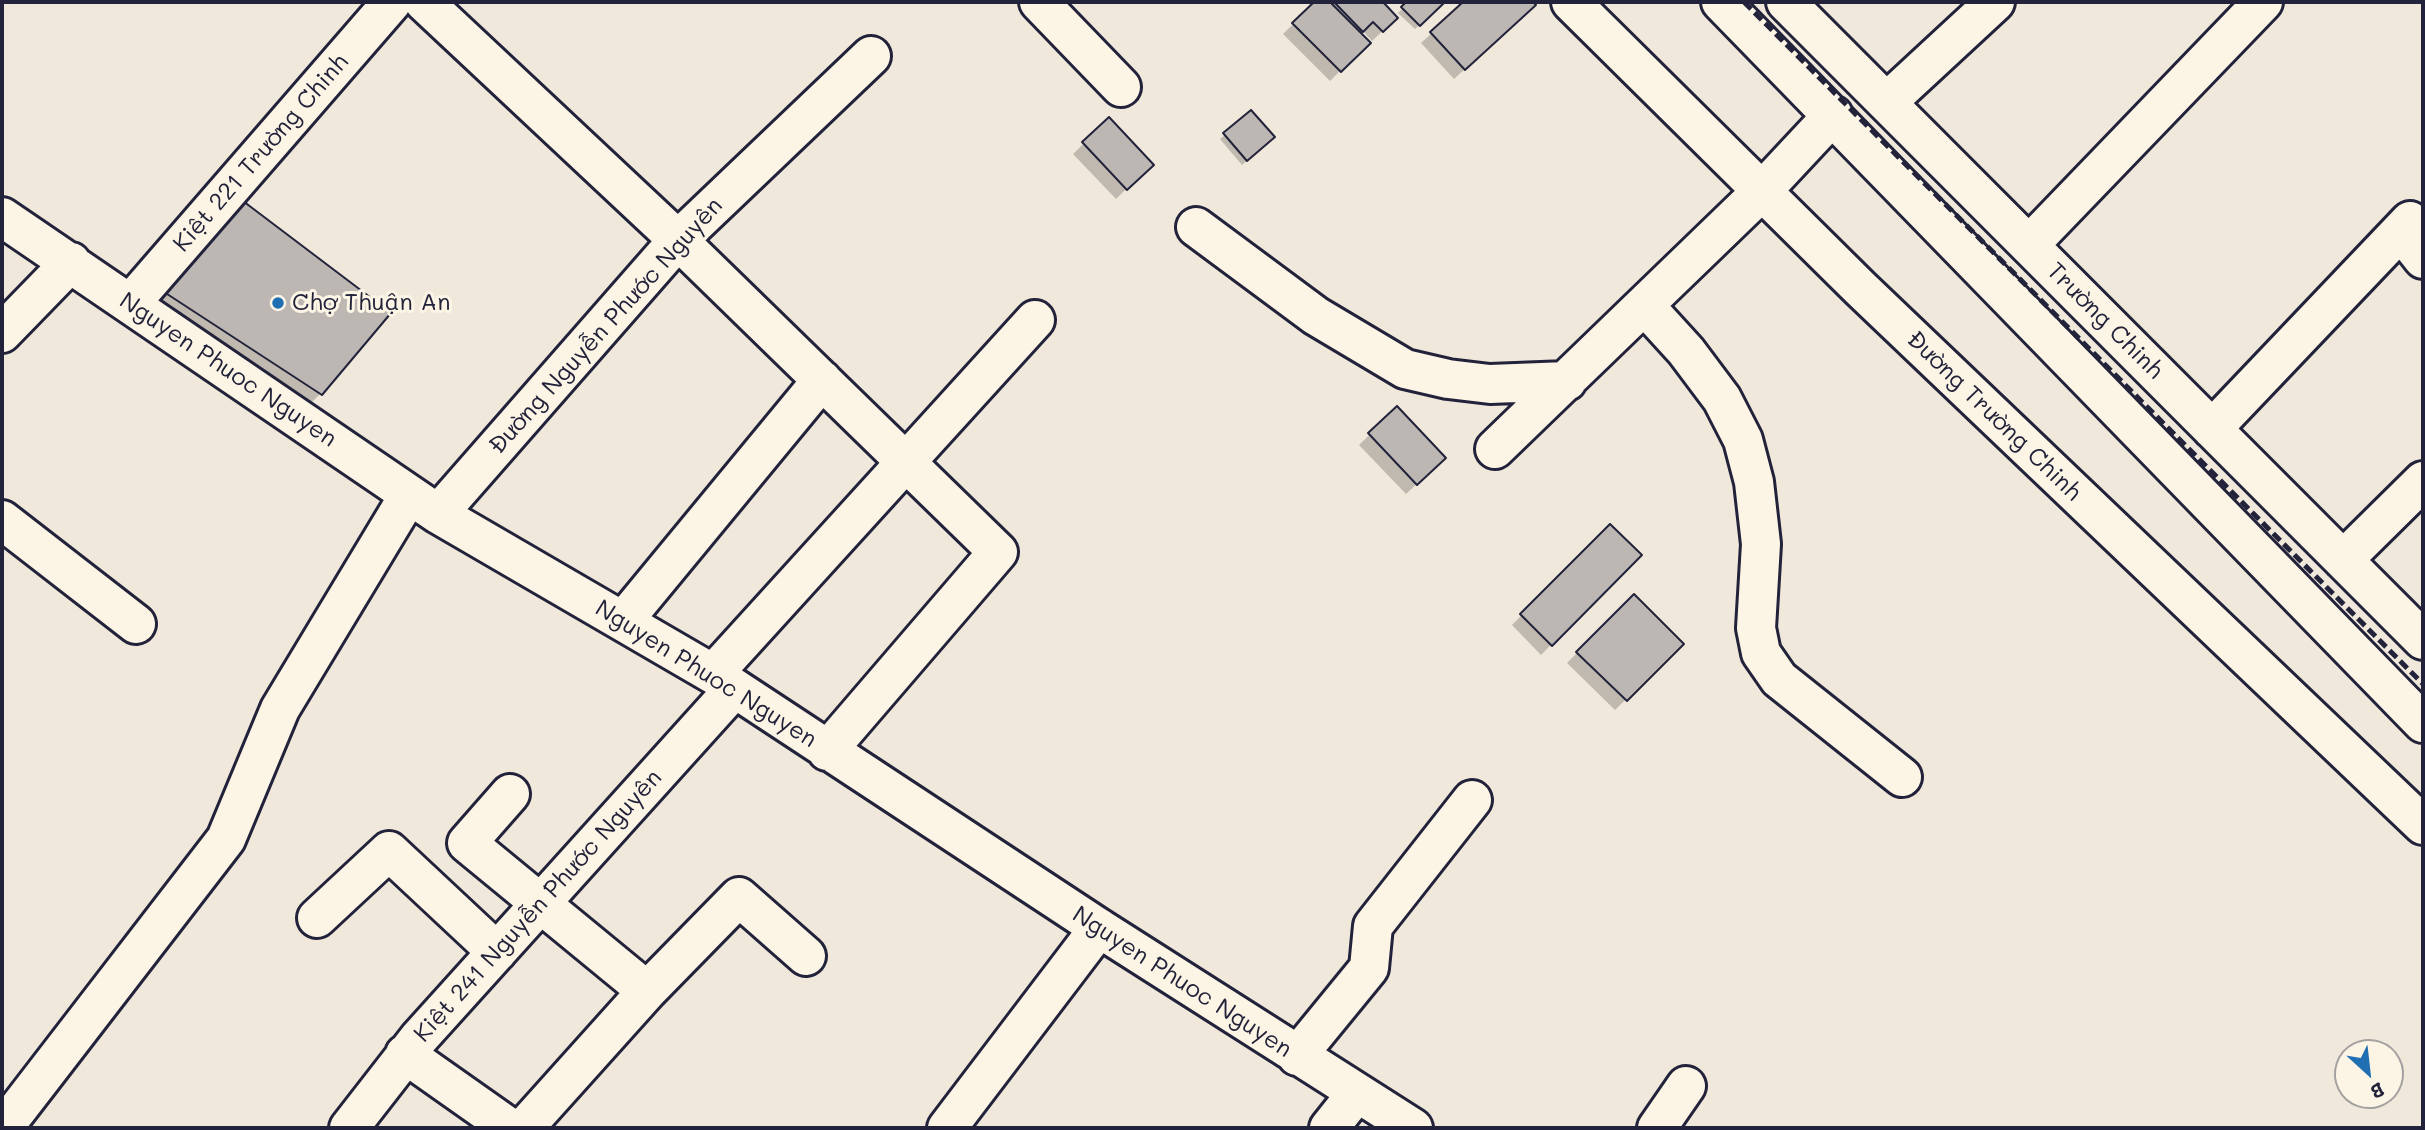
<!DOCTYPE html>
<meta charset="utf-8">
<style>
body{margin:0}
#map{position:relative;width:2425px;height:1130px;overflow:hidden;background:#efe8db;font-family:Mali,sans-serif}
canvas{display:block}
.frame{position:absolute;inset:0;border:4px solid #22223b;pointer-events:none}
.north{position:absolute;left:2334px;top:1039px;width:70px;height:70px;box-sizing:border-box;background:#fcf5e5;border:2px solid #a5a1a1;border-radius:50%;rotate:153deg;font-size:19px;font-weight:700;line-height:28px;text-align:center;color:#22223b}
.north::after{content:'';display:block;margin:auto;width:24px;height:32px;background:#1f6fb2;clip-path:polygon(50% 0,100% 100%,50% 72%,0 100%)}
</style>
<div id="map">
<canvas width="2425" height="1130"></canvas>
<div class="frame"></div>
<div class="north">B</div>
</div>
<script>
const c = document.querySelector('canvas').getContext('2d');
c.lineJoin = 'round';
function fillPath(path, color) { c.fillStyle = color; c.fill(path, 'evenodd'); }
const poly = rows => new Path2D(rows.map(r => 'M' + r).join(''));
function strokePath(path, color, width, dash) { c.strokeStyle = color; c.lineWidth = width; c.lineCap = dash ? 'butt' : 'round'; c.setLineDash(dash || []); c.stroke(path); }
function label(font, color, halo, rows, align = 'center') {
  c.font = font + ' Mali,sans-serif'; c.lineWidth = 6; c.setLineDash([]); c.textBaseline = 'middle'; c.strokeStyle = halo; c.fillStyle = color; for (const [text, x, y, turn = 0] of rows) {
    c.save(); c.translate(x, y); c.rotate((+turn || 0) * Math.PI / 180); c.textAlign = isNaN(turn) ? turn : align; if (halo) c.strokeText(text, 0, 0); c.fillText(text, 0, 0); c.restore();
  }
}
fillPath(poly([
 [1316,2,1381,2,1396,18,1372,41,1362,30,1359,33,1368,43,1330,81,1283,34],
 [1409,2,1443,2,1415,29,1398,13],
 [1466,2,1531,2,1534,5,1454,79,1421,43],
 [1109,119,1151,165,1116,199,1073,154],
 [1225,135,1268,142,1242,165,1220,139],
 [219,220,320,394,301,413,146,312],
 [1397,408,1434,468,1406,494,1359,445],
 [1610,526,1639,555,1541,655,1512,625],
 [1634,596,1682,644,1615,710,1567,663]
]), '#0003');
const building = poly([
 [1314,2,1330,2,1371,43,1341,72,1292,23,1314,2],
 [1334,2,1383,2,1398,18,1383,32,1373,22,1363,32,1334,2],
 [1406,2,1445,2,1420,26,1401,7,1406,2],
 [1463,2,1533,2,1536,5,1465,70,1430,32,1463,2],
 [1251,110,1275,137,1247,161,1223,133,1251,110],
 [1109,117,1154,165,1127,190,1082,142,1109,117],
 [239,198,391,313,322,395,164,292,239,198],
 [1397,406,1446,458,1417,485,1368,433,1397,406],
 [1610,524,1642,555,1552,646,1520,614,1610,524],
 [1634,594,1684,644,1627,701,1576,652,1634,594]
]);
fillPath(building, '#bcb7b3');
strokePath(building, '#22223b', 2);
const minor = poly([
 [424,2,678,240,998,552,827,751],
 [1039,2,1121,87],
 [1786,2,2423,640],
 [1887,102,1995,2],
 [2,217,438,514,713,674,1099,928,1413,1128],
 [1196,227,1316,316,1405,369,1448,379,1490,384,1567,381],
 [2401,231,2423,259],
 [2029,245,2263,2],
 [130,304,392,2],
 [1644,305,1686,351,1722,399,1743,440,1754,482,1761,544,1756,628,1761,653,1779,679,1902,777],
 [2,333,71,262],
 [2212,429,2410,221],
 [1495,449,1762,191],
 [438,514,678,240,871,56],
 [2,520,136,624],
 [2343,560,2423,481],
 [624,620,822,380],
 [713,674,1035,320],
 [510,794,467,843,647,991],
 [317,918,389,851,497,952],
 [405,1054,510,1128],
 [1297,1056,1369,968,1373,926,1472,800],
 [14,1114,226,839,280,709,409,495],
 [349,1128,419,1038,734,689],
 [524,1128,647,991,739,897,806,956],
 [947,1128,1099,928],
 [1329,1128,1356,1094],
 [1657,1128,1686,1086]
]);
const highway = poly([
 [1571,2,1860,288,2423,825],
 [1721,2,2423,723],
 [1762,191,1833,115]
]);
strokePath(minor, '#22223b', 44);
strokePath(highway, '#22223b', 44);
strokePath(minor, '#fcf5e5', 38);
strokePath(highway, '#fcf5e5', 38);
strokePath(poly([
 [1744,2,2423,684]
]), '#22223b', 5, [10, 5]);
for (const [x, y, r, color] of [
 [278,303,7,"#1f6fb2"]
]) { const dot = new Path2D(); dot.arc(x, y, r, 0, 2 * Math.PI); c.fillStyle = color; c.fill(dot); strokePath(dot, '#fcf5e5', 2.5); }
label('24px', '#22223b', '#fcf5e5', [
 ["Kiệt 221 Trường Chinh",261,153,-49],
 ["Trường Chinh",2105,321,45],
 ["Đường Nguyễn Phước Nguyên",606,326,-48],
 ["Nguyen Phuoc Nguyen",228,370,34],
 ["Đường Trường Chinh",1994,416,44],
 ["Nguyen Phuoc Nguyen",706,674,32],
 ["Kiệt 241 Nguyễn Phước Nguyên",538,906,-48],
 ["Nguyen Phuoc Nguyen",1182,982,33]
]);
label('24px', '#22223b', '#fcf5e5', [
 ["Chợ Thuận An",292,303]
], 'left');
</script>
